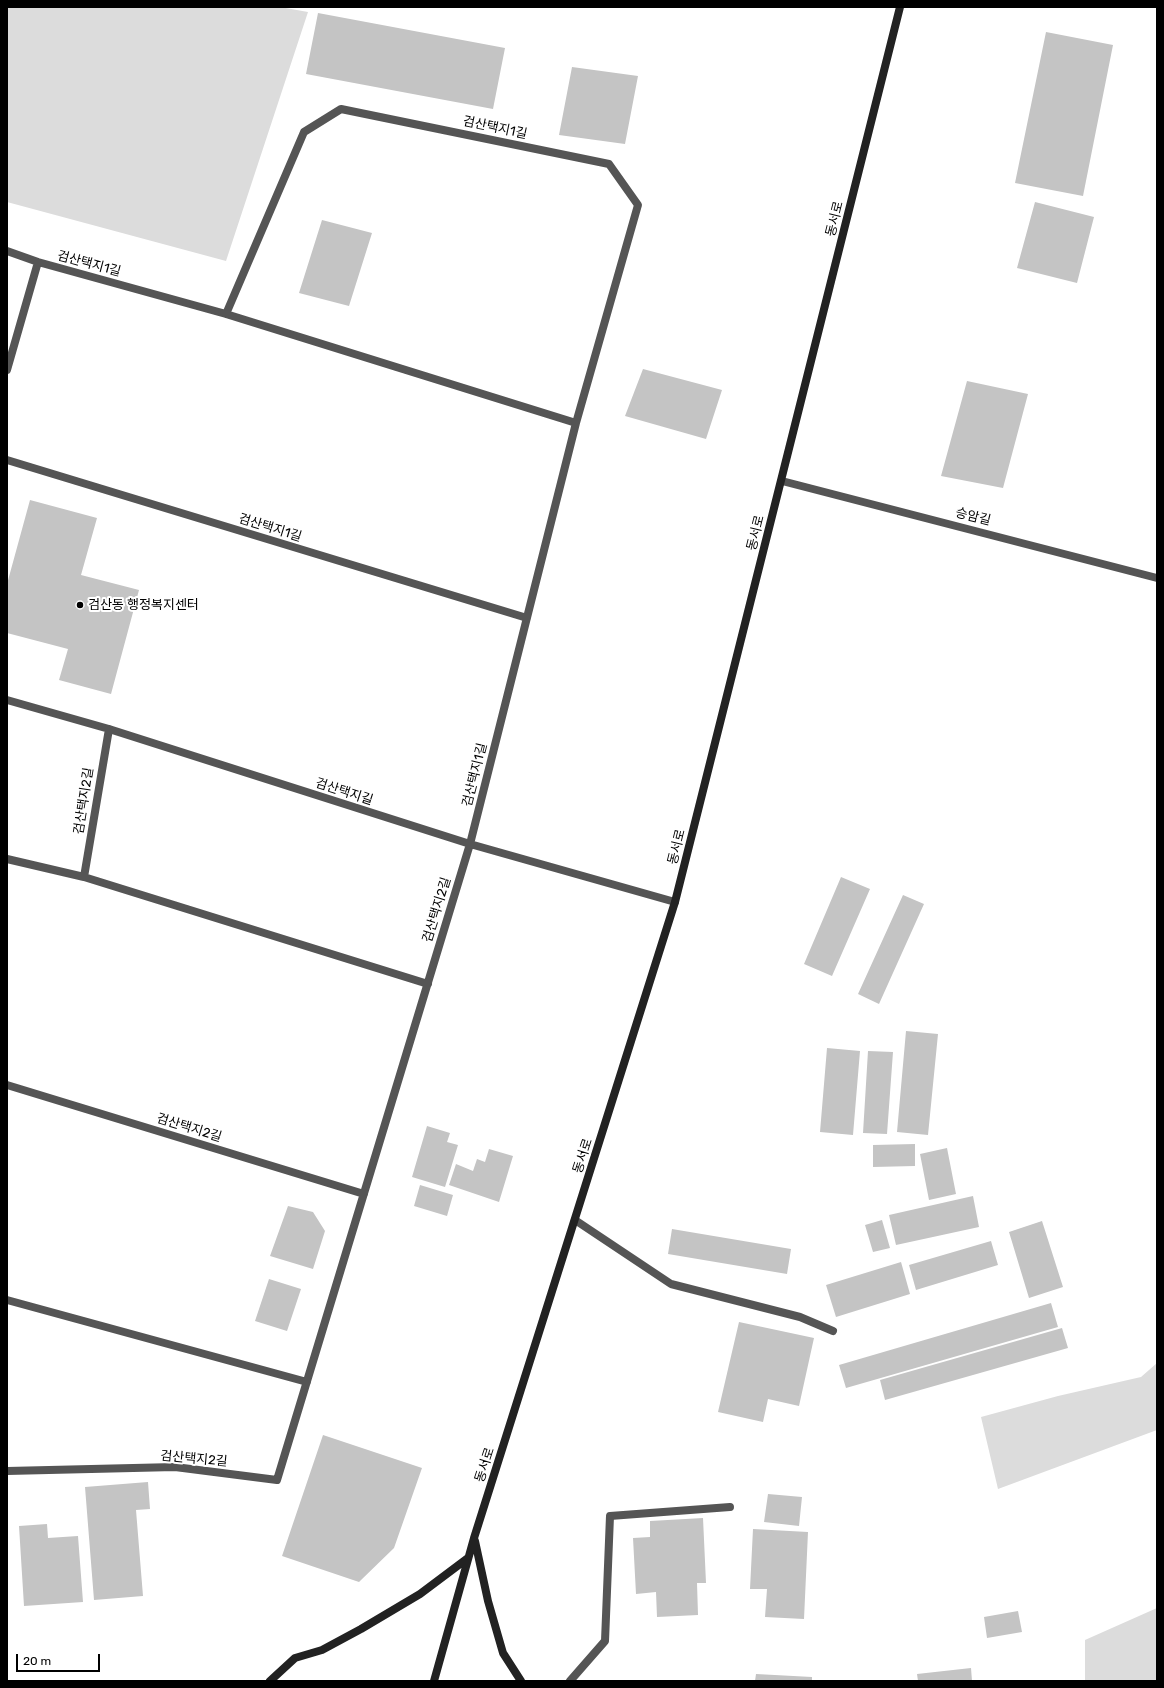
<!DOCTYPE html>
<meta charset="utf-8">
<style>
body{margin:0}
#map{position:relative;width:1164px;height:1688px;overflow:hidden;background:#fff;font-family:Rubik,sans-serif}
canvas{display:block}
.frame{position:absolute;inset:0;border:8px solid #000;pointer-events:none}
.scale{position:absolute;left:16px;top:1654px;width:84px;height:18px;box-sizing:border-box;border:2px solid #000;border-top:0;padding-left:5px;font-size:12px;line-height:14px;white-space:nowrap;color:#000;-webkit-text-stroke:3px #fff;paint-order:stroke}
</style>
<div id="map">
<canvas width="1164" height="1688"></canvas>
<div class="frame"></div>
<div class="scale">20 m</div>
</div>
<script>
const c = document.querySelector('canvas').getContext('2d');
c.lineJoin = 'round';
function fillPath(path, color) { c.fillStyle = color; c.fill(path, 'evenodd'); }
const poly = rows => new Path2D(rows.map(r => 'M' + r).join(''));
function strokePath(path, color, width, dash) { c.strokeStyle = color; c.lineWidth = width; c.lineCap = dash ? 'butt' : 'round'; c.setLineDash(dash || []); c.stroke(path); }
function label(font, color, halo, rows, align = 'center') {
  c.font = font + ' Rubik,"Noto Sans KR",sans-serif'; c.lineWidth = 4; c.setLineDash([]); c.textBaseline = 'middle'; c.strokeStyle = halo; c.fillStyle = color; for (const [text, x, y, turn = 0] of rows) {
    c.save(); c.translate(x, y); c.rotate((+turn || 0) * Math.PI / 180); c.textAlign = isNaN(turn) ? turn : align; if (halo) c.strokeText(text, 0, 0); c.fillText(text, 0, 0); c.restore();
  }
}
fillPath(poly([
 [7,7,280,7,308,12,226,261,7,202],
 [1157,1363,1157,1430,998,1489,981,1417,1058,1396,1141,1377],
 [1157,1608,1157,1681,1085,1681,1085,1640]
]), '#dcdcdc');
fillPath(poly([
 [318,13,505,48,493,109,306,74],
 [1046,32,1113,45,1083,196,1015,183],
 [572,67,638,76,625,144,559,135],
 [1035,202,1094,217,1077,283,1017,268],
 [322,220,372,233,349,306,299,293],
 [643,369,722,390,706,439,625,416],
 [967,381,1028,394,1003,488,941,476],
 [30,500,97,518,81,575,139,590,111,694,59,680,68,649,7,633,7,584],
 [841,877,870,889,832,976,804,964],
 [903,895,924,904,879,1004,858,994],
 [906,1031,938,1034,928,1135,897,1132],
 [827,1048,860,1051,853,1135,820,1132],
 [868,1051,893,1052,887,1134,863,1133],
 [427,1126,450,1133,447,1142,458,1145,445,1187,412,1177],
 [915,1144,915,1166,873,1167,873,1145],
 [947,1148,956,1194,929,1200,920,1154],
 [489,1149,513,1156,499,1202,449,1185,456,1164,473,1171,477,1159,485,1162],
 [420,1185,453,1195,447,1216,414,1206],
 [973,1196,979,1227,896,1245,889,1215],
 [288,1206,313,1212,325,1231,313,1269,270,1256],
 [882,1220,890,1248,873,1252,865,1225],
 [1042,1221,1063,1287,1029,1298,1009,1232],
 [672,1229,791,1249,787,1274,668,1254],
 [991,1241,998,1265,916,1290,909,1265],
 [901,1262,910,1294,836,1317,826,1285],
 [269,1279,301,1289,287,1331,255,1321],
 [1051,1303,1058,1327,846,1388,839,1365],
 [739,1322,814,1338,799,1406,768,1399,763,1422,718,1412],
 [1062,1328,1068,1348,885,1400,880,1380],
 [323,1435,422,1468,394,1548,359,1582,282,1556],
 [148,1482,150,1509,136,1510,143,1596,94,1600,85,1487],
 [768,1494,802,1497,799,1526,764,1522],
 [703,1518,706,1583,697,1583,698,1615,657,1617,656,1592,636,1594,633,1538,650,1537,650,1521],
 [47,1524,48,1538,78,1536,83,1602,24,1606,19,1526],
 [753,1529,808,1532,804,1619,765,1617,767,1589,750,1589],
 [1018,1611,1022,1632,987,1638,984,1617],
 [971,1668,972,1681,918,1681,917,1674],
 [756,1674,812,1677,812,1681,755,1681]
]), '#c4c4c4');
strokePath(poly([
 [575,1220,671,1284,800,1317,833,1331],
 [570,1681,605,1641,610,1516,730,1507]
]), '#555', 8);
strokePath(poly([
 [7,251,38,262,226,314,576,423],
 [7,370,38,262],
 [7,460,527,618],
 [782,481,1157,578],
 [7,700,109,729,470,844,675,902],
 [7,859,84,877,428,984],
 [84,877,109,729],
 [7,1085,364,1194],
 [7,1300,307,1382],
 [7,1471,175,1467,277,1480,470,844,576,423,638,205,609,164,341,109,304,132,226,314]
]), '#555', 8);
strokePath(poly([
 [475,1541,488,1601,503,1653,521,1681],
 [270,1681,295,1658,322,1650,361,1629,420,1594,468,1558],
 [434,1681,474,1538,675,902,900,7]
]), '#222', 8);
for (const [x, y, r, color] of [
 [80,605,4,"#000"]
]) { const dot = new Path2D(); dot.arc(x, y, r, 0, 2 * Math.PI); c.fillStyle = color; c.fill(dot); strokePath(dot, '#fff', 1.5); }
label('13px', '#000', '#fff', [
 ["검산택지1길",495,128,12],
 ["동서로",835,219,-76],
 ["검산택지1길",89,264,15],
 ["승암길",973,517,14],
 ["검산택지1길",270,528,17],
 ["동서로",756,533,-76],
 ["검산택지1길",475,775,-76],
 ["검산택지길",344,792,18],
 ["검산택지2길",84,801,-81],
 ["동서로",677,847,-76],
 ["검산택지2길",437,910,-73],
 ["검산택지2길",189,1128,17],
 ["동서로",583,1156,-72],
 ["검산택지2길",194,1459,5],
 ["동서로",485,1465,-72]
]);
label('13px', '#000', '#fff', [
 ["검산동 행정복지센터",88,605]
], 'left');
</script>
